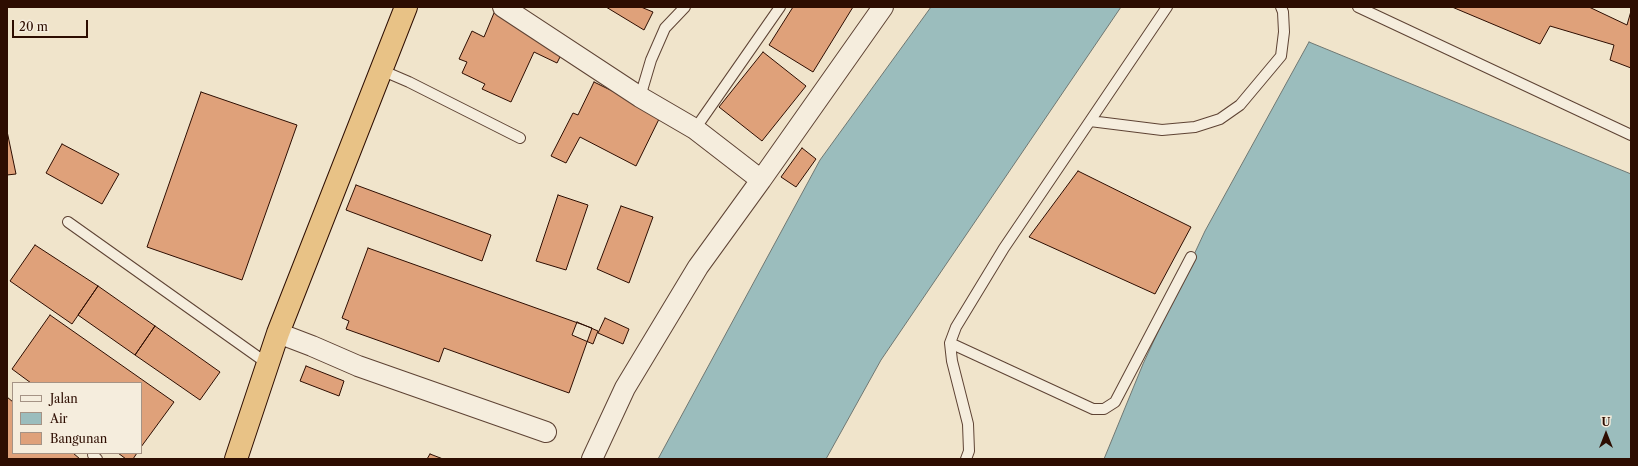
<!DOCTYPE html>
<style>
body{margin:0}
#map{position:relative;width:1638px;height:466px;overflow:hidden;background:#f0e4cb;font-family:"Libre Caslon Text",serif}
canvas{display:block}
.frame{position:absolute;inset:0;border:8px solid #2d0d01;pointer-events:none}
.legend{position:absolute;left:12px;top:382px;width:130px;height:72px;box-sizing:border-box;background:#f5eddd;border:1px solid #a59385;margin:0;padding:5px 7px;list-style:none;font-size:12px;color:#2d0d01}
.legend li{display:flex;align-items:center;gap:8px;height:20px}
.legend b{width:20px;border:1px solid #a59385}
.north{position:absolute;left:1586px;top:414px;width:40px;height:40px;-webkit-text-stroke:3px #f5eddd;paint-order:stroke;rotate:0deg;font-size:11px;font-weight:700;line-height:16px;text-align:center;color:#2d0d01}
.north::after{content:'';display:block;margin:auto;width:14px;height:18px;background:#2d0d01;clip-path:polygon(50% 0,100% 100%,50% 72%,0 100%)}
.scale{position:absolute;left:12px;top:20px;width:76px;height:18px;box-sizing:border-box;border:2px solid #2d0d01;border-top:0;padding-left:5px;font-size:12px;line-height:14px;white-space:nowrap;color:#2d0d01;-webkit-text-stroke:3px #f5eddd;paint-order:stroke}
</style>
<div id="map">
<canvas width="1638" height="466"></canvas>
<div class="frame"></div>
<ul class="legend">
<li><b style="height:5px;background:#f5eddd"></b>Jalan</li>
<li><b style="height:11px;background:#9bbdbd"></b>Air</li>
<li><b style="height:11px;background:#dfa17a"></b>Bangunan</li>
</ul>
<div class="north">U</div>
<div class="scale">20 m</div>
</div>
<script>
const c = document.querySelector('canvas').getContext('2d');
c.lineJoin = 'round';
function fillPath(path, color) { c.fillStyle = color; c.fill(path, 'evenodd'); }
const poly = rows => new Path2D(rows.map(r => 'M' + r).join(''));
function strokePath(path, color, width, dash) { c.strokeStyle = color; c.lineWidth = width; c.lineCap = dash ? 'butt' : 'round'; c.setLineDash(dash || []); c.stroke(path); }
const water = poly([
 [931,7,1121,7,881,360,826,459,658,459,820,160,931,7],
 [1309,42,1631,174,1631,459,1104,459,1143,364,1205,231,1309,42]
]);
fillPath(water, '#9bbdbd');
strokePath(water, '#6f7772', 1);
const building = poly([
 [606,7,641,7,653,12,644,30,606,7],
 [793,7,853,7,813,72,769,45,793,7],
 [1452,7,1589,7,1627,25,1631,11,1631,68,1610,60,1614,45,1550,26,1540,44,1452,7],
 [494,13,540,35,564,49,557,63,534,52,511,102,482,89,485,84,462,73,467,62,459,59,472,31,484,37,494,13],
 [763,52,806,86,762,141,719,107,763,52],
 [594,82,661,115,636,166,580,137,566,163,551,156,573,113,578,115,594,82],
 [201,92,297,125,242,280,147,247,201,92],
 [7,131,16,174,7,175,7,131],
 [62,144,119,174,102,204,46,173,62,144],
 [802,148,816,159,796,187,781,177,802,148],
 [1078,171,1191,227,1155,294,1029,237,1078,171],
 [356,185,491,235,482,261,346,210,356,185],
 [558,195,588,205,566,270,536,261,558,195],
 [621,206,653,217,629,283,597,269,621,206],
 [35,245,98,286,72,324,10,281,35,245],
 [368,248,592,328,569,393,444,348,439,362,346,329,349,321,342,318,368,248],
 [98,286,155,326,135,355,78,315,98,286],
 [50,315,174,402,141,447,141,383,31,383,12,369,50,315],
 [605,318,629,329,623,344,598,333,605,318],
 [577,322,598,331,593,344,572,335,577,322],
 [155,326,220,372,200,400,135,355,155,326],
 [306,366,344,381,339,396,300,381,306,366],
 [7,397,13,402,13,453,73,453,80,459,7,459,7,397],
 [118,453,137,453,133,459,126,459,118,453],
 [430,454,443,459,427,459,430,454]
]);
fillPath(building, '#dfa17a');
strokePath(building, '#2d0d01', 1);
const service = poly([
 [1358,7,1631,135],
 [381,70,409,82,520,138],
 [640,97,651,60,665,28,685,7],
 [1090,121,1167,7],
 [695,129,780,7],
 [68,222,268,364],
 [950,343,1093,409,1104,409,1115,402,1191,257],
 [93,455,97,459],
 [966,459,969,451,968,424,952,361,950,343,956,327,1004,248,1090,121,1162,130,1195,127,1220,119,1240,105,1281,56,1284,32,1283,12,1281,7]
]);
const minor = poly([
 [503,7,640,97,695,129,761,180,698,267,625,388,592,459],
 [761,180,883,7],
 [278,333,312,346,358,366,546,432]
]);
const trunk = poly([
 [236,459,278,333,406,7]
]);
strokePath(service, '#5e4334', 12);
strokePath(minor, '#5e4334', 22);
strokePath(trunk, '#2d0d01', 24);
strokePath(service, '#f5eddd', 10);
strokePath(minor, '#f5eddd', 20);
strokePath(trunk, '#e8c286', 22);
</script>
